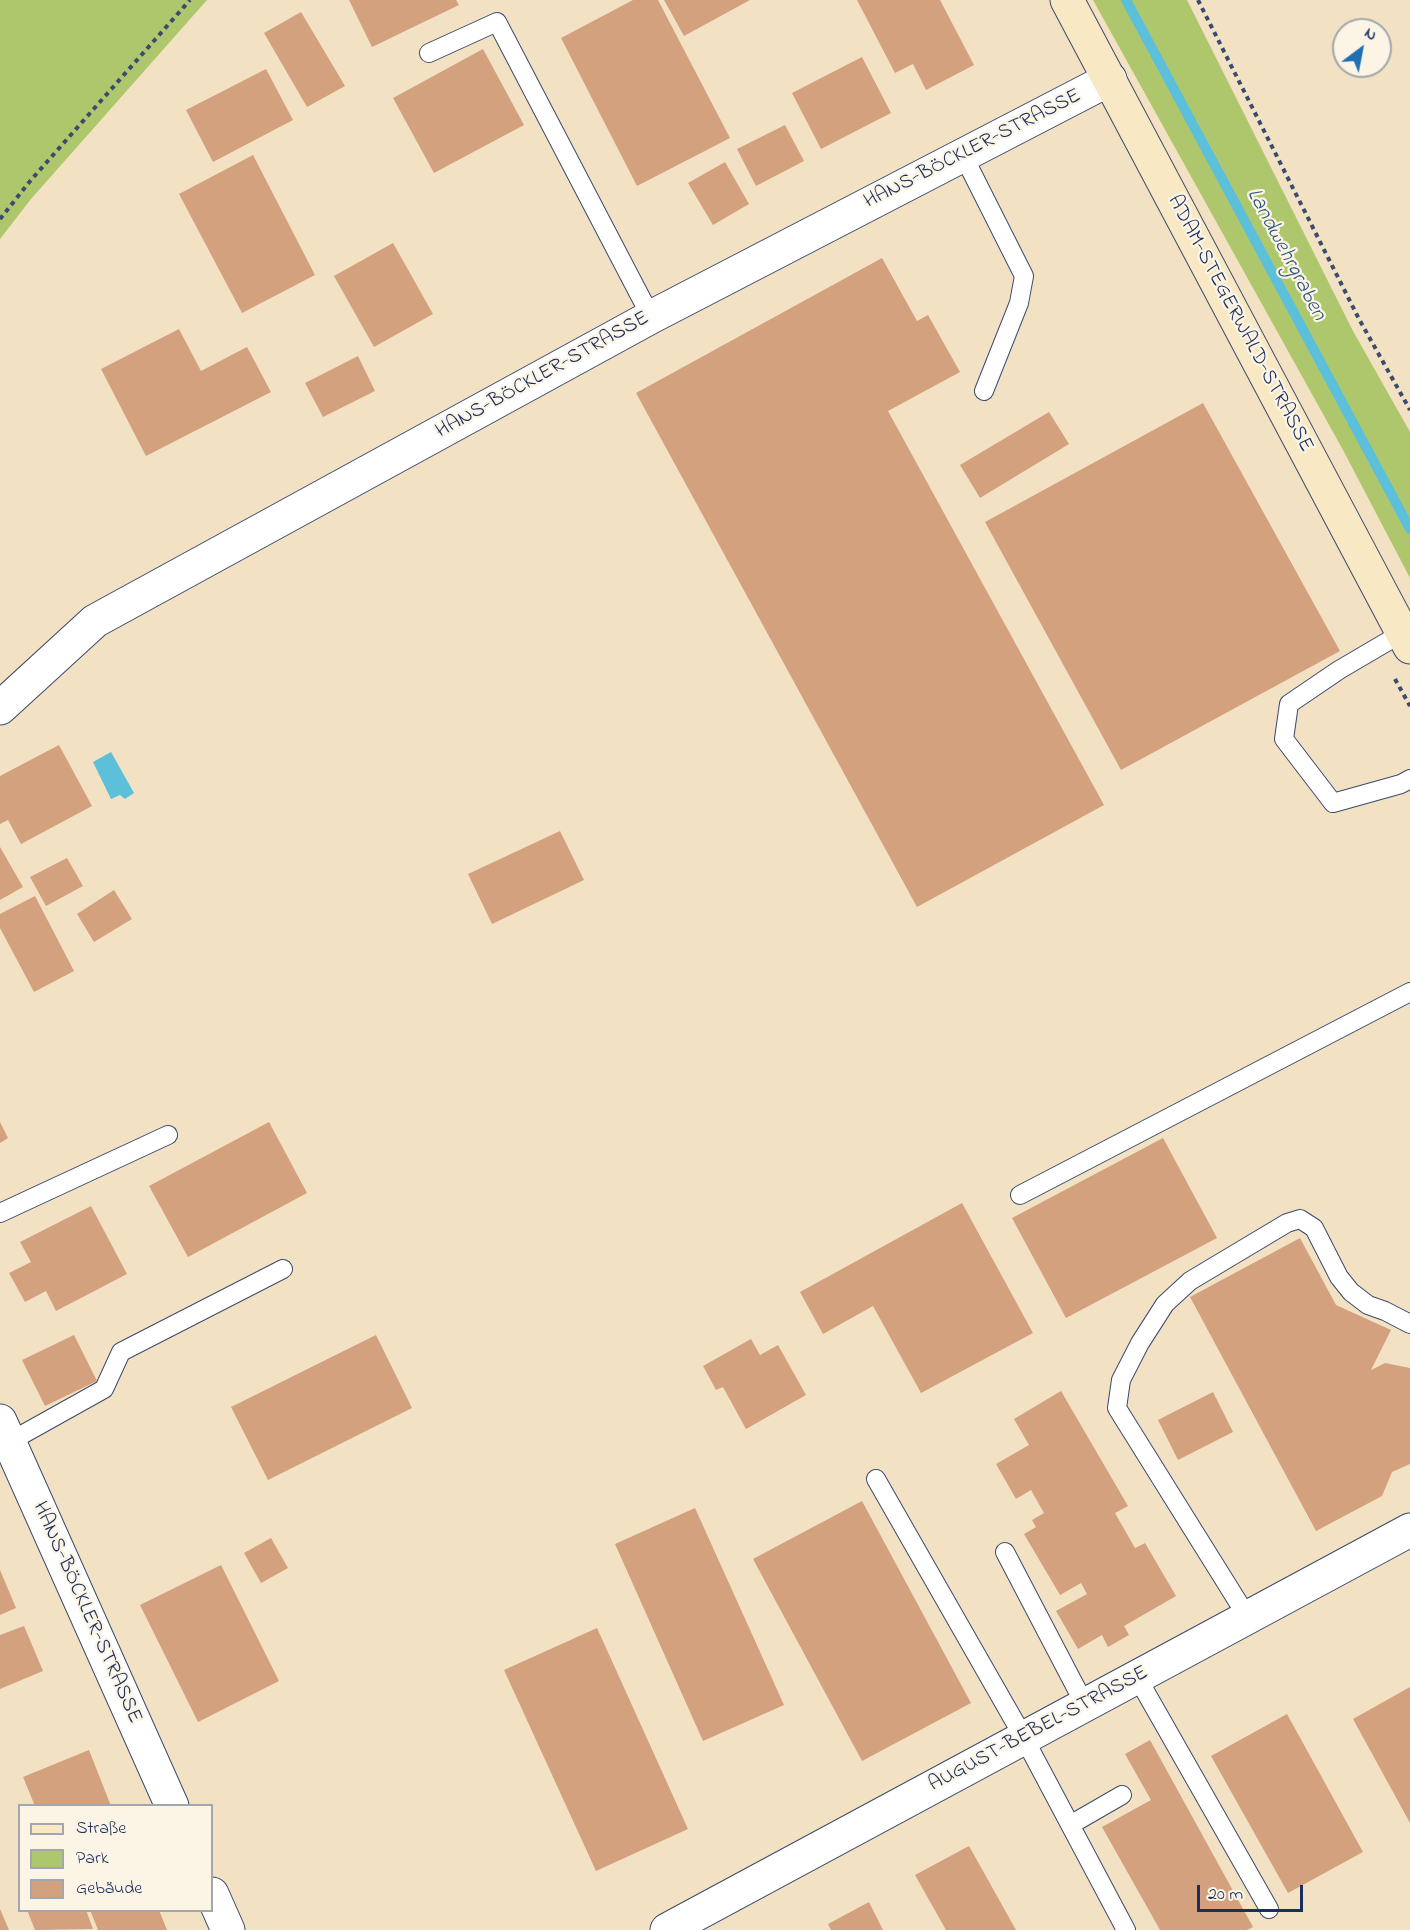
<!DOCTYPE html>
<meta charset="utf-8">
<style>
body{margin:0}
#map{position:relative;width:1410px;height:1930px;overflow:hidden;background:#f2e1c2;font-family:"Indie Flower",sans-serif}
canvas{display:block}
.legend{position:absolute;left:18px;top:1804px;width:195px;height:108px;box-sizing:border-box;background:#fcf5e5;border:2px solid #a2a6af;margin:0;padding:8px 10px;list-style:none;font-size:18px;color:#1b2f5e}
.legend li{display:flex;align-items:center;gap:12px;height:30px}
.legend b{width:30px;border:2px solid #a2a6af}
.north{position:absolute;left:1332px;top:18px;width:60px;height:60px;box-sizing:border-box;background:#fcf5e5;border:2px solid #a2a6af;border-radius:50%;rotate:32deg;font-size:16px;font-weight:700;line-height:24px;text-align:center;color:#1b2f5e}
.north::after{content:'';display:block;margin:auto;width:21px;height:27px;background:#1f6fb2;clip-path:polygon(50% 0,100% 100%,50% 72%,0 100%)}
.scale{position:absolute;left:1197px;top:1885px;width:106px;height:27px;box-sizing:border-box;border:3px solid #1b2f5e;border-top:0;padding-left:8px;font-size:18px;line-height:21px;white-space:nowrap;color:#1b2f5e;-webkit-text-stroke:4px #fcf5e5;paint-order:stroke}
</style>
<div id="map">
<canvas width="1410" height="1930"></canvas>
<ul class="legend">
<li><b style="height:8px;background:#f8e8c3"></b>Straße</li>
<li><b style="height:16px;background:#afc76c"></b>Park</li>
<li><b style="height:16px;background:#d4a17e"></b>Gebäude</li>
</ul>
<div class="north">N</div>
<div class="scale">20 m</div>
</div>
<script>
const c = document.querySelector('canvas').getContext('2d');
c.lineJoin = 'round';
function fillPath(path, color) { c.fillStyle = color; c.fill(path, 'evenodd'); }
const poly = rows => new Path2D(rows.map(r => 'M' + r).join(''));
function strokePath(path, color, width, dash) { c.strokeStyle = color; c.lineWidth = width; c.lineCap = dash ? 'butt' : 'round'; c.setLineDash(dash || []); c.stroke(path); }
function label(font, color, halo, rows, align = 'center') {
  c.font = font + ' "Indie Flower",sans-serif'; c.lineWidth = 4.5; c.setLineDash([]); c.textBaseline = 'middle'; c.strokeStyle = halo; c.fillStyle = color; for (const [text, x, y, turn = 0] of rows) {
    c.save(); c.translate(x, y); c.rotate((+turn || 0) * Math.PI / 180); c.textAlign = isNaN(turn) ? turn : align; if (halo) c.strokeText(text, 0, 0); c.fillText(text, 0, 0); c.restore();
  }
}
fillPath(poly([
 [0,0,207,0,31,199,0,239],
 [1093,0,1187,0,1353,331,1410,432,1410,578,1343,450]
]), '#afc76c');
fillPath(poly([
 [111,752,134,793,125,799,120,795,111,799,93,762]
]), '#5cc0da');
strokePath(poly([
 [1126,0,1410,529]
]), '#5cc0da', 10);
fillPath(poly([
 [349,0,456,0,459,5,372,47],
 [633,0,658,0,730,138,637,186,561,38],
 [664,0,750,0,684,36],
 [857,0,940,0,974,65,926,90,913,64,895,73],
 [301,12,345,86,307,107,264,33],
 [483,49,524,125,434,173,393,98],
 [862,57,891,113,821,149,792,93],
 [266,69,293,120,213,162,186,110],
 [785,125,804,161,756,186,737,149],
 [253,155,315,275,242,313,179,194],
 [725,162,749,204,713,225,688,183],
 [393,243,433,314,374,347,334,276],
 [882,258,917,321,928,315,960,372,888,411,1104,805,917,907,636,393],
 [179,329,201,371,247,347,271,392,146,456,101,369],
 [358,356,375,391,323,417,305,383],
 [1203,403,1340,651,1121,770,985,522],
 [1049,412,1069,444,980,498,960,465],
 [59,745,92,806,21,844,8,820,0,824,0,776],
 [560,831,584,880,492,924,468,874],
 [0,847,23,887,0,900],
 [67,858,83,886,46,906,30,877],
 [114,890,132,919,94,942,77,914],
 [35,896,74,971,34,992,0,928,0,914],
 [0,1122,8,1138,0,1143],
 [269,1122,307,1193,188,1257,149,1186],
 [1163,1138,1217,1238,1066,1318,1012,1218],
 [962,1203,1033,1333,921,1393,873,1306,823,1334,800,1292],
 [91,1206,127,1274,56,1311,46,1291,25,1302,9,1273,31,1262,20,1242],
 [1300,1238,1336,1305,1391,1330,1371,1370,1385,1363,1410,1368,1410,1464,1392,1472,1382,1496,1316,1531,1190,1297],
 [74,1335,97,1381,45,1406,22,1360],
 [376,1335,412,1408,268,1480,231,1407],
 [751,1339,760,1355,778,1345,806,1395,746,1429,723,1387,716,1390,703,1366],
 [1061,1391,1128,1506,1115,1513,1135,1548,1145,1543,1176,1596,1124,1626,1129,1635,1108,1647,1102,1635,1078,1649,1056,1611,1087,1594,1081,1583,1060,1595,1024,1534,1036,1527,1032,1520,1044,1513,1031,1490,1016,1499,996,1464,1029,1445,1014,1419],
 [1213,1392,1233,1432,1178,1460,1158,1420],
 [862,1501,971,1703,862,1761,753,1559],
 [695,1508,784,1705,703,1741,615,1544],
 [271,1538,288,1568,261,1583,244,1553],
 [221,1565,279,1681,198,1722,140,1605],
 [0,1570,16,1608,0,1615],
 [24,1626,43,1671,0,1689,0,1635],
 [597,1628,688,1829,596,1871,504,1670],
 [1410,1687,1410,1823,1353,1719],
 [1287,1714,1363,1852,1288,1893,1211,1756],
 [1150,1740,1253,1927,1247,1930,1160,1930,1102,1827,1151,1800,1125,1754],
 [89,1750,111,1806,35,1806,23,1777],
 [969,1846,1016,1930,946,1930,915,1875],
 [869,1902,883,1930,831,1930,828,1924],
 [0,1909,9,1930,0,1930],
 [27,1910,86,1910,93,1929,35,1930],
 [90,1910,159,1910,167,1930,98,1930]
]), '#d4a17e');
const service = poly([
 [429,53,497,22,651,317],
 [963,155,1024,276,1019,303,984,391],
 [1402,633,1339,670,1289,704,1284,739,1333,803,1401,784,1410,779],
 [1020,1195,1410,992],
 [0,1213,168,1135],
 [9,1442,104,1389,121,1352,283,1269],
 [876,1479,1024,1738,1126,1930],
 [1005,1552,1085,1705],
 [1248,1618,1117,1408,1121,1380,1140,1343,1165,1304,1190,1281,1287,1223,1300,1219,1314,1228,1339,1277,1351,1292,1368,1305,1385,1311,1410,1324],
 [1137,1677,1269,1909],
 [1070,1825,1122,1795]
]);
const minor = poly([
 [0,708,95,621,651,317,1110,79],
 [0,1421,172,1806],
 [212,1894,228,1930],
 [667,1930,1410,1530]
]);
const secondary = poly([
 [1067,0,1410,647]
]);
strokePath(service, '#3b4a6d', 20);
strokePath(minor, '#3b4a6d', 35);
strokePath(secondary, '#3b4a6d', 35);
strokePath(poly([
 [1198,0,1359,319,1410,410],
 [0,219,31,180,190,0],
 [1395,679,1410,706]
]), '#3b4a6d', 4, [4.5, 4.5]);
strokePath(service, '#fff', 18);
strokePath(minor, '#fff', 33);
strokePath(secondary, '#f8e8c3', 33);
label('21px', '#1b2f5e', '#fcf5e5', [
 ["HANS-BÖCKLER-STRASSE",973,150,-27],
 ["ADAM-STEGERWALD-STRASSE",1239,324,62],
 ["HANS-BÖCKLER-STRASSE",543,376,-29],
 ["HANS-BÖCKLER-STRASSE",86,1613,66],
 ["AUGUST-BEBEL-STRASSE",1039,1730,-28]
]);
label('italic 22px', '#2e5a83', '#fcf5e5', [
 ["Landwehrgraben",1285,255,62]
]);
</script>
